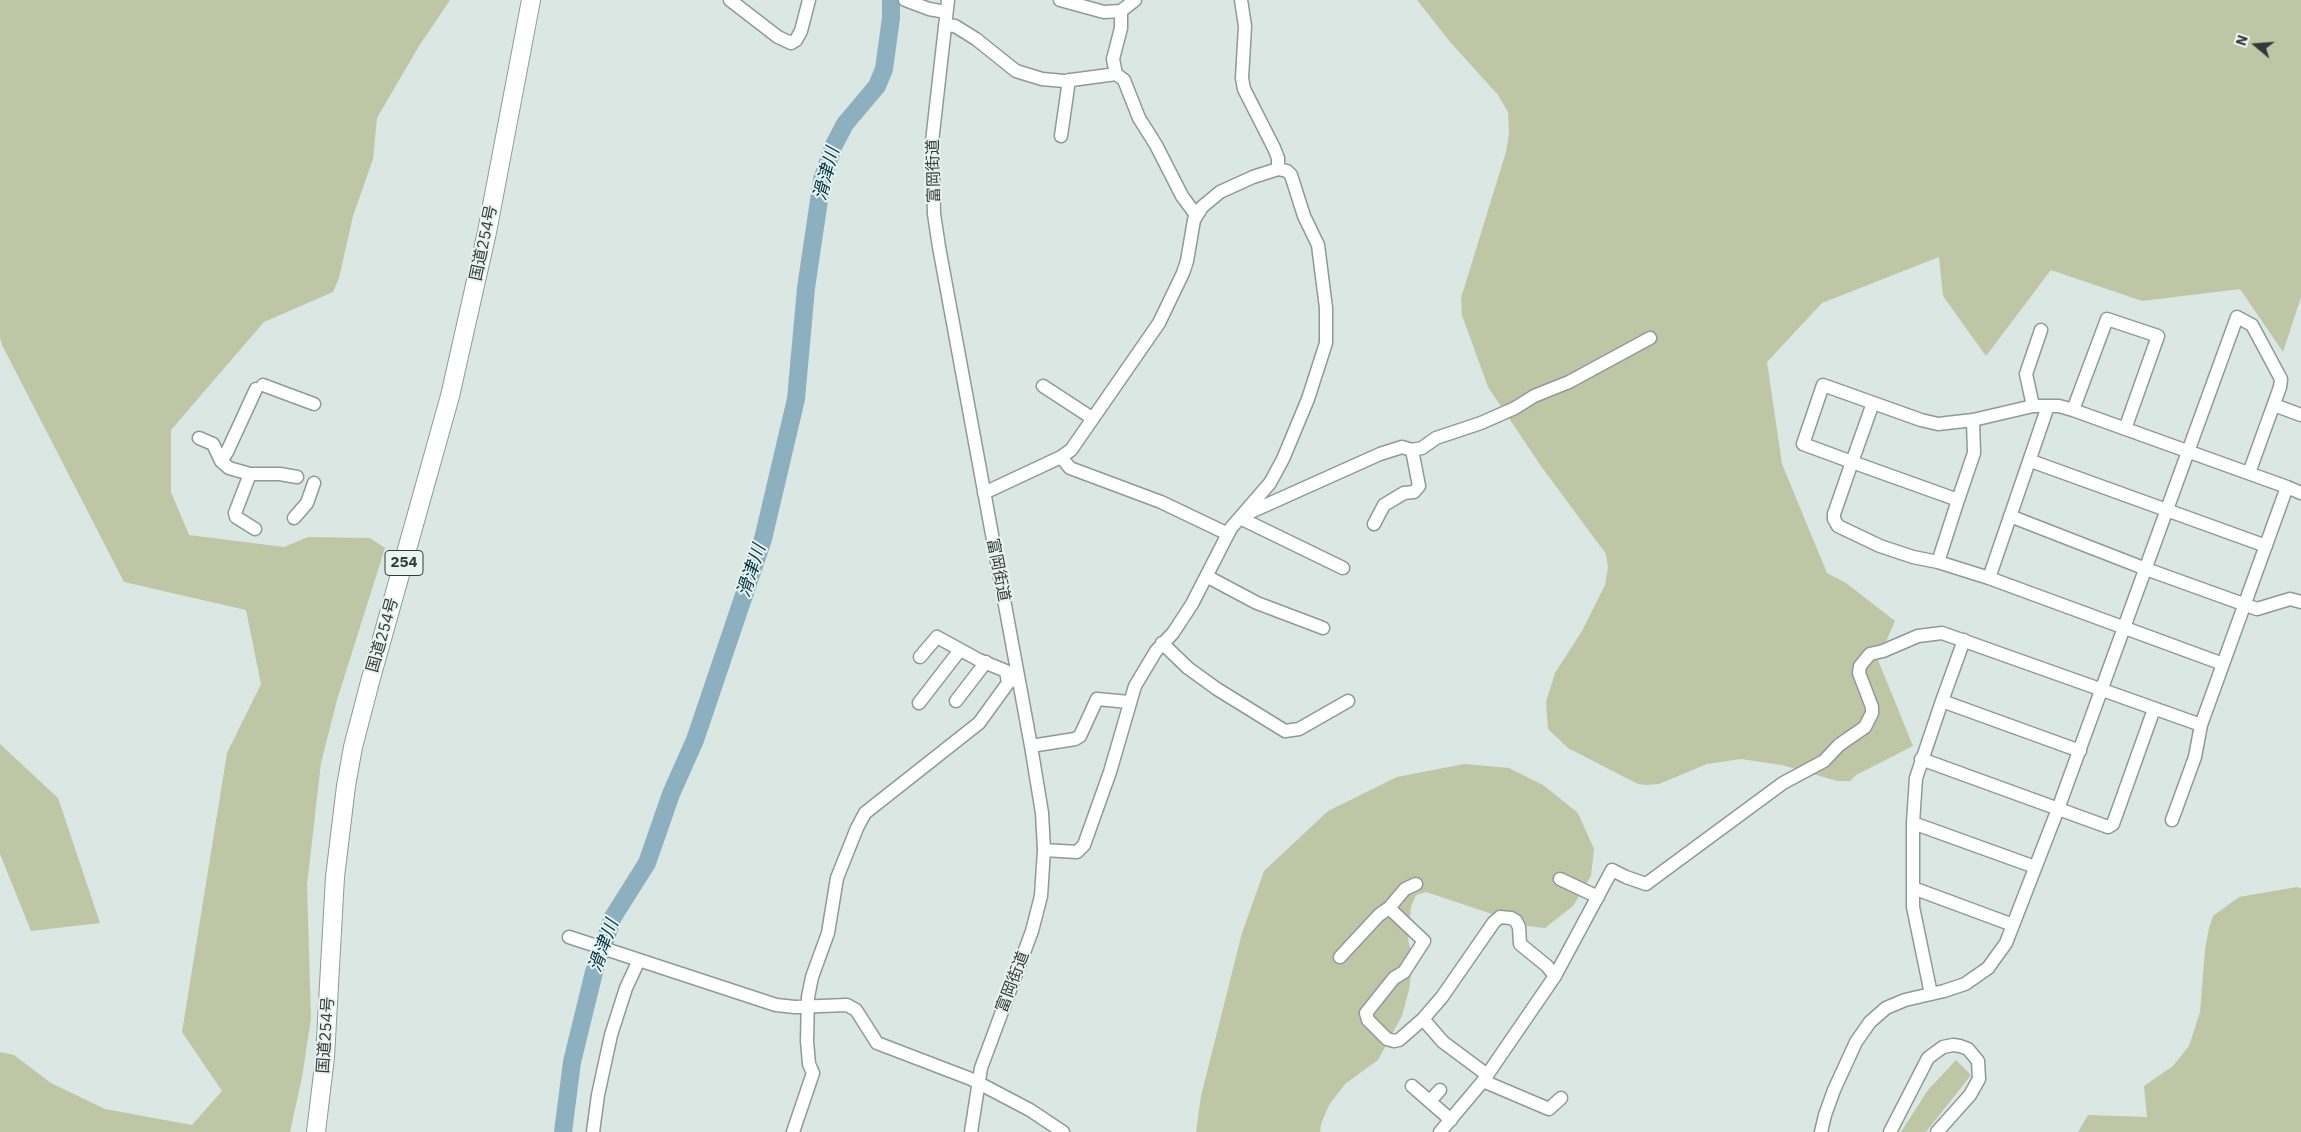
<!DOCTYPE html>
<meta charset="utf-8">
<style>
body{margin:0}
#map{position:relative;width:2301px;height:1132px;overflow:hidden;background:#dae7e2;font-family:"IBM Plex Sans",sans-serif}
canvas{display:block}
.north{position:absolute;left:2231px;top:20px;width:50px;height:50px;-webkit-text-stroke:4px #e8f4f0;paint-order:stroke;rotate:288deg;font-size:14px;font-weight:700;line-height:20px;text-align:center;color:#343937}
.north::after{content:'';display:block;margin:auto;width:18px;height:22px;background:#343937;clip-path:polygon(50% 0,100% 100%,50% 72%,0 100%)}
</style>
<div id="map">
<canvas width="2301" height="1132"></canvas>
<div class="north">N</div>
</div>
<script>
const c = document.querySelector('canvas').getContext('2d');
c.lineJoin = 'round';
function fillPath(path, color) { c.fillStyle = color; c.fill(path, 'evenodd'); }
const poly = rows => new Path2D(rows.map(r => 'M' + r).join(''));
function strokePath(path, color, width, dash) { c.strokeStyle = color; c.lineWidth = width; c.lineCap = dash ? 'butt' : 'round'; c.setLineDash(dash || []); c.stroke(path); }
function label(font, color, halo, rows, align = 'center') {
  c.font = font + ' "IBM Plex Sans","Noto Sans JP",sans-serif'; c.lineWidth = 4; c.setLineDash([]); c.textBaseline = 'middle'; c.strokeStyle = halo; c.fillStyle = color; for (const [text, x, y, turn = 0] of rows) {
    c.save(); c.translate(x, y); c.rotate((+turn || 0) * Math.PI / 180); c.textAlign = isNaN(turn) ? turn : align; if (halo) c.strokeText(text, 0, 0); c.fillText(text, 0, 0); c.restore();
  }
}
fillPath(poly([
 [0,0,450,0,419,46,377,118,373,159,353,216,339,278,333,292,264,322,171,430,171,492,189,535,284,547,308,537,370,538,385,548,337,700,321,763,307,885,311,1019,302,1077,290,1132,0,1132,0,1052,14,1055,51,1083,105,1109,192,1125,222,1091,182,1032,227,753,261,684,246,610,124,582,2,345,0,338],
 [1417,0,2301,0,2301,297,2283,352,2240,289,2142,301,2051,270,1986,356,1943,296,1939,257,1822,303,1767,362,1782,464,1827,573,1846,583,1895,621,1878,660,1913,746,1856,775,1850,781,1837,781,1782,765,1741,759,1707,764,1659,784,1647,785,1638,784,1568,748,1548,729,1546,702,1555,673,1582,631,1605,585,1608,567,1606,554,1541,466,1488,387,1462,315,1461,298,1506,152,1509,134,1508,112,1498,95,1451,43],
 [0,744,58,798,100,923,31,931,0,854],
 [1464,764,1509,768,1543,785,1578,813,1594,849,1591,876,1573,906,1545,928,1528,926,1426,892,1416,895,1411,907,1408,939,1413,961,1409,990,1402,1016,1378,1060,1345,1084,1329,1105,1321,1124,1320,1132,1196,1132,1201,1096,1242,933,1264,871,1328,811,1397,777],
 [2297,887,2301,888,2301,1132,2078,1132,2088,1115,2147,1117,2144,1086,2173,1066,2189,1046,2200,1012,2205,950,2209,928,2213,916,2239,897],
 [1956,1060,1971,1075,1926,1132,1901,1132,1928,1090]
]), '#bfc6a6');
strokePath(poly([
 [563,1132,572,1062,594,972,613,917,647,863,671,794,695,740,763,539,796,399,806,288,822,180,834,145,845,124,877,86,884,69,891,18,891,0]
]), '#8db0c1', 18);
const minor = poly([
 [730,0,778,37,791,43,796,40,801,31,809,0],
 [905,0,929,9,946,12],
 [948,0,932,142,934,214,939,247,1031,746,1042,813,1044,850,1041,896,1032,931,981,1068,971,1132],
 [1060,0,1104,12,1121,11,1135,0],
 [1241,0,1245,26,1242,78,1244,89,1274,148,1278,158,1278,169],
 [1121,11,1121,28,1113,59,1116,74,1124,80,1139,118,1156,145,1182,196,1196,215],
 [945,25,955,26,976,39,1016,71,1042,79,1064,81,1116,74],
 [1061,136,1069,80],
 [2041,330,2026,374,2033,406,2059,406,2073,410,2287,487,2201,725,2195,757,2172,820],
 [263,385,314,404],
 [1043,386,1092,418],
 [1873,403,1852,462,1834,514,1834,519,1838,526,1880,546,1913,557,1938,562,1958,500,1852,462,1803,444,1823,385,1921,420,1938,424,1973,420,2033,406],
 [2274,405,2301,415],
 [2073,410,2107,319,2158,336,2125,429],
 [199,438,213,444,221,461,229,468,250,474,280,474,297,477],
 [1061,457,1070,468,1161,502,1228,534],
 [221,461,227,452,256,389],
 [2031,461,2266,546],
 [250,474,235,513,236,517,255,529],
 [2287,487,2301,493],
 [984,493,1061,457,1071,450,1159,323,1183,273,1187,261,1194,220,1202,207,1220,192,1253,177,1278,169,1287,171,1291,175,1304,216,1318,245,1326,308,1326,343,1308,399,1283,459,1270,483,1231,528,1192,604,1173,633,1156,651,1135,686,1110,772,1084,845,1077,852,1044,850],
 [1958,500,1974,453,1973,420],
 [1244,515,1380,454,1402,447,1412,450,1422,448,1436,438,1481,423,1515,408,1534,396,1569,382,1650,338],
 [2010,516,2146,569,2257,609,2290,599,2301,602],
 [294,518,307,503,314,483],
 [1240,518,1343,568],
 [1374,524,1384,505,1404,493,1414,492,1419,486,1412,450],
 [1938,562,1989,578,2223,664],
 [1208,577,1257,603,1323,628],
 [1989,578,2048,406],
 [1964,640,1942,701,2080,751],
 [1162,643,1188,668,1217,689,1285,731,1299,729,1348,701],
 [920,657,937,637,979,660,1006,671,1008,683],
 [956,701,986,662],
 [919,703,960,650],
 [1031,746,1075,739,1080,736,1097,699,1129,702],
 [1921,759,2108,827,2113,824,2154,709],
 [1913,823,2035,867],
 [1560,879,1598,897],
 [1913,888,2013,925],
 [1389,908,1424,941,1404,972,1394,978,1366,1013,1368,1020,1387,1039,1394,1041,1399,1040,1423,1019,1442,997,1494,922,1500,917,1511,918,1516,921,1519,927,1520,944,1547,966,1555,976],
 [569,937,776,1005,795,1007,847,1005,856,1010,877,1043,971,1079,1030,1110,1063,1132],
 [1340,957,1379,915,1389,908,1405,889,1416,884],
 [1931,994,1913,907,1913,823,1916,778,1942,701],
 [1423,1019,1443,1042,1486,1074],
 [1483,1081,1549,1109,1561,1098],
 [1412,1086,1451,1120],
 [1430,1101,1440,1090],
 [593,1132,598,1095,611,1035,626,988,639,960],
 [793,1132,813,1073,809,1064,807,1041,808,997,812,977,828,933,837,878,857,828,865,813,979,723,1008,683,1018,675],
 [1440,1132,1483,1081,1555,976,1612,870,1626,877,1646,884,1783,783,1824,761,1839,745,1865,727,1872,713,1872,707,1859,673,1860,666,1870,654,1883,651,1918,636,1942,633,2201,725],
 [1821,1132,1825,1115,1834,1090,1856,1042,1870,1022,1886,1008,1905,1000,1944,991,1965,984,1988,968,2006,943,2058,809,2237,317,2252,325,2281,379,2280,387,2249,473],
 [1890,1132,1928,1058,1943,1047,1953,1045,1960,1046,1968,1049,1978,1061,1979,1079,1970,1095,1937,1132]
]);
const highway = poly([
 [316,1132,325,1057,335,877,346,786,353,747,371,678,450,396,487,232,531,0]
]);
strokePath(minor, '#8e9a95', 15);
strokePath(highway, '#8e9a95', 20);
strokePath(minor, '#fff', 12);
strokePath(highway, '#fff', 18);
for (const [x, y, w] of [
 [404,563,38]
]) { const box = new Path2D(); box.roundRect(x - w / 2, y - 12.5, w, 25, 4); c.fillStyle = '#e8f4f0'; c.fill(box); strokePath(box, '#343937', 1); }
label('bold 15px', '#343937', null, [
 ["254",404,563]
]);
label('16px', '#343937', '#e8f4f0', [
 ["富岡街道",934,171,-91],
 ["国道254号",484,243,-78],
 ["富岡街道",998,570,79],
 ["国道254号",383,635,-74],
 ["富岡街道",1013,982,-69],
 ["国道254号",326,1035,-86]
]);
label('italic 18px', '#003345', '#e8f4f0', [
 ["滑津川",827,174,-75],
 ["滑津川",752,571,-72],
 ["滑津川",604,946,-70]
]);
</script>
